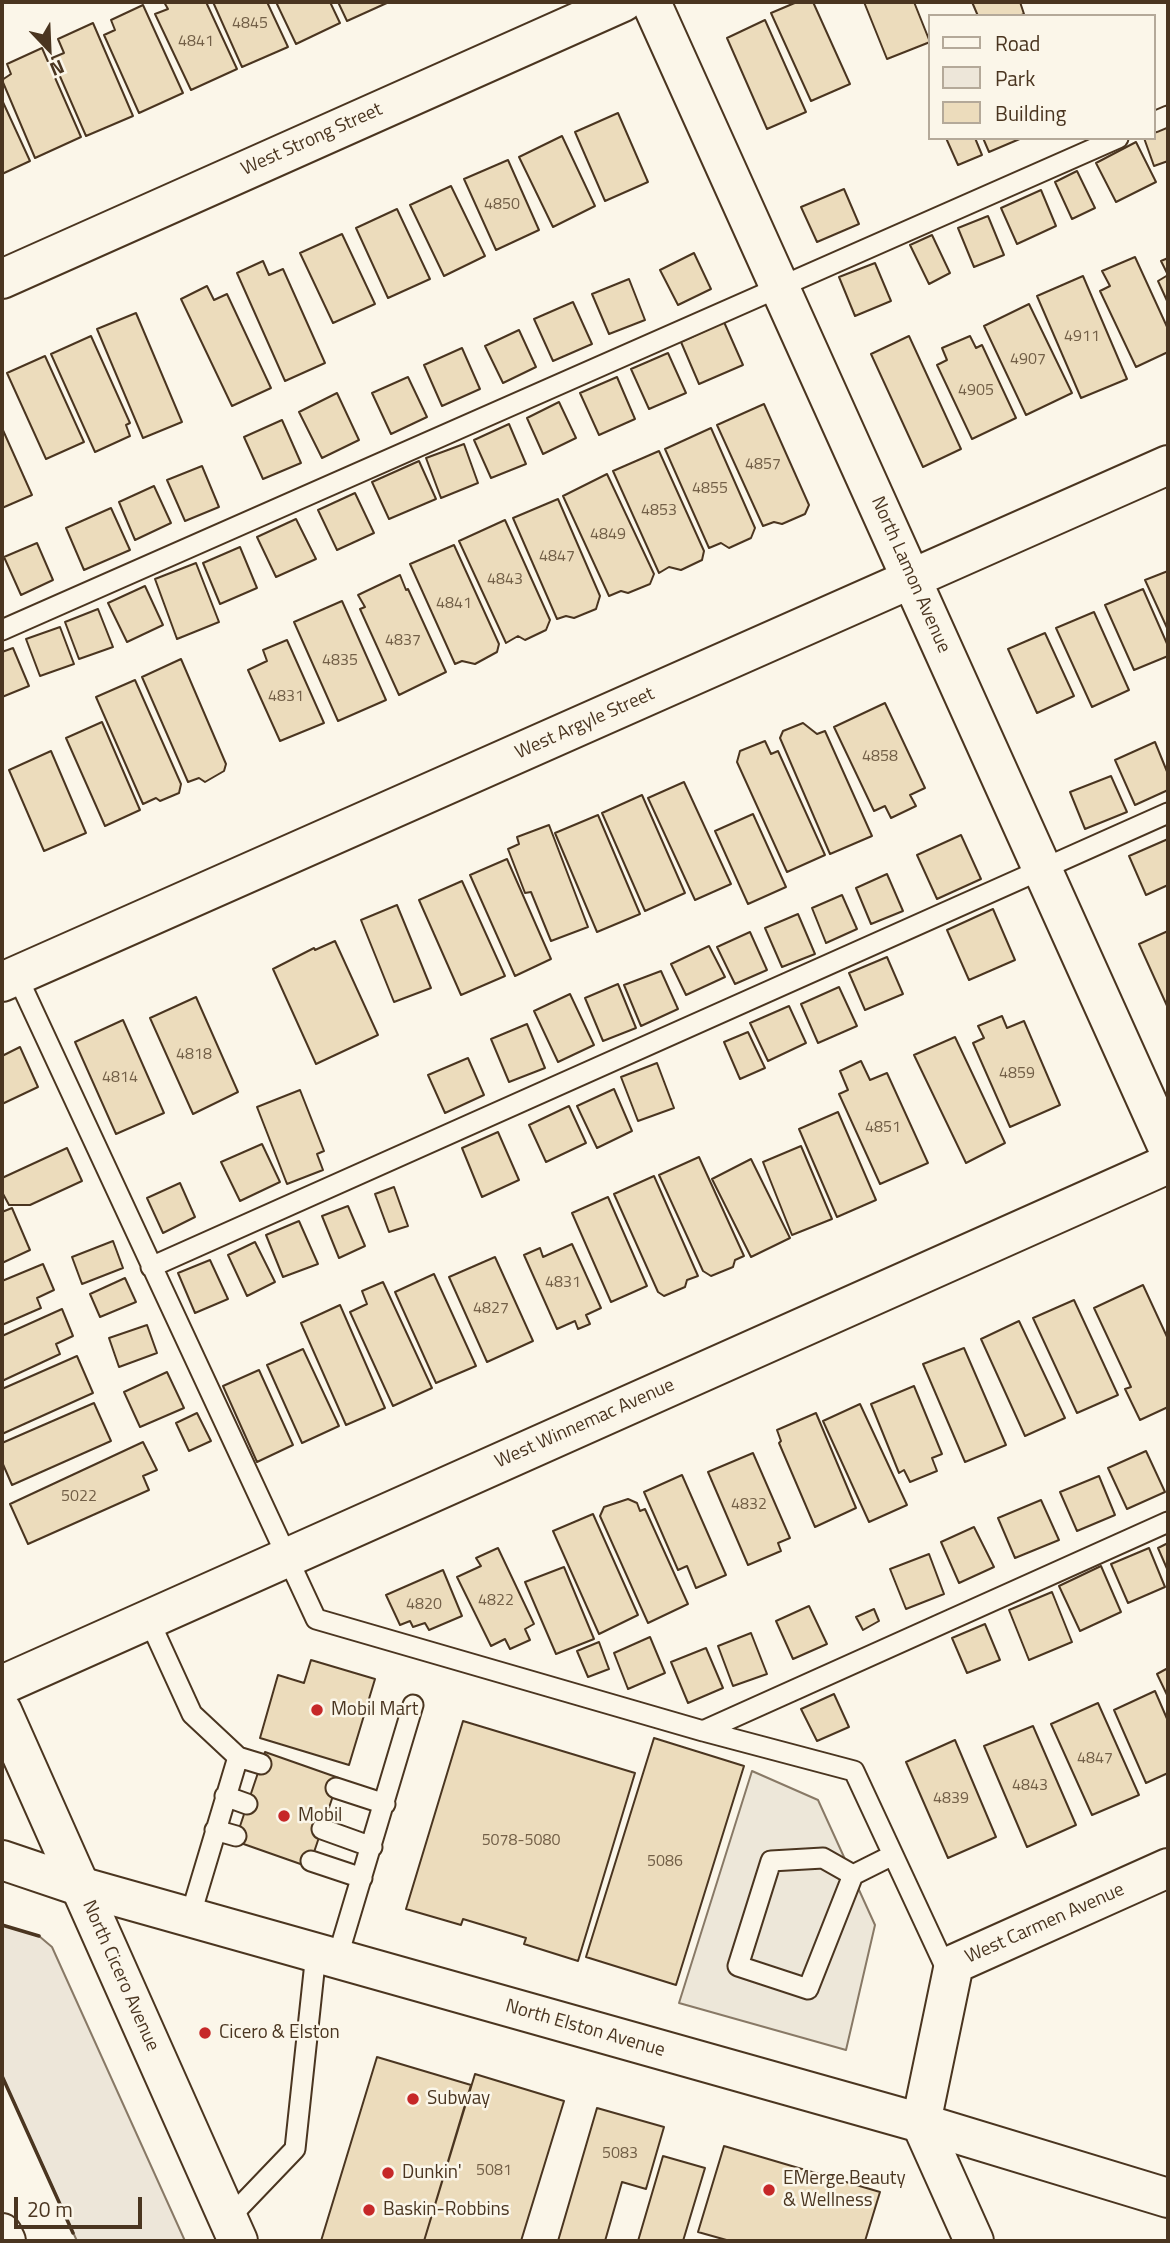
<!DOCTYPE html>
<style>
body{margin:0}
#map{position:relative;width:1170px;height:2243px;overflow:hidden;background:#fbf6e9;font-family:"Titillium Web",sans-serif}
canvas{display:block}
.frame{position:absolute;inset:0;border:4px solid #4a3520;pointer-events:none}
.legend{position:absolute;left:928px;top:14px;width:228px;height:126px;box-sizing:border-box;background:#fbf6e9;border:2px solid #b4a999;margin:0;padding:9px 12px;list-style:none;font-size:21px;color:#4a3520}
.legend li{display:flex;align-items:center;gap:14px;height:35px}
.legend b{width:35px;border:2px solid #b4a999}
.north{position:absolute;left:14px;top:14px;width:70px;height:70px;-webkit-text-stroke:5px #fbf6e9;paint-order:stroke;rotate:157deg;font-size:19px;font-weight:700;line-height:28px;text-align:center;color:#4a3520}
.north::after{content:'';display:block;margin:auto;width:24px;height:32px;background:#4a3520;clip-path:polygon(50% 0,100% 100%,50% 72%,0 100%)}
.scale{position:absolute;left:14px;top:2197px;width:128px;height:32px;box-sizing:border-box;border:4px solid #4a3520;border-top:0;padding-left:9px;font-size:21px;line-height:24px;white-space:nowrap;color:#4a3520;-webkit-text-stroke:5px #fbf6e9;paint-order:stroke}
</style>
<div id="map">
<canvas width="1170" height="2243"></canvas>
<div class="frame"></div>
<ul class="legend">
<li><b style="height:9px;background:#fbf6e9"></b>Road</li>
<li><b style="height:19px;background:#ede6d9"></b>Park</li>
<li><b style="height:19px;background:#ecdcbc"></b>Building</li>
</ul>
<div class="north">N</div>
<div class="scale">20 m</div>
</div>
<script>
const c = document.querySelector('canvas').getContext('2d');
c.lineJoin = 'round';
function fillPath(path, color) { c.fillStyle = color; c.fill(path, 'evenodd'); }
const poly = rows => new Path2D(rows.map(r => 'M' + r).join(''));
function strokePath(path, color, width, dash) { c.strokeStyle = color; c.lineWidth = width; c.lineCap = dash ? 'butt' : 'round'; c.setLineDash(dash || []); c.stroke(path); }
function label(font, color, halo, rows, align = 'center') {
  c.font = font + ' "Titillium Web",sans-serif'; c.lineWidth = 5; c.setLineDash([]); c.textBaseline = 'middle'; c.strokeStyle = halo; c.fillStyle = color; for (const [text, x, y, turn = 0] of rows) {
    c.save(); c.translate(x, y); c.rotate((+turn || 0) * Math.PI / 180); c.textAlign = isNaN(turn) ? turn : align; if (halo) c.strokeText(text, 0, 0); c.fillText(text, 0, 0); c.restore();
  }
}
const green = poly([
 [2,1925,39,1936,52,1947,185,2241,77,2241,2,2076,2,1925]
]);
fillPath(green, '#ede6d9');
strokePath(green, '#887966', 2);
const parking = poly([
 [752,1771,818,1800,875,1925,846,2050,679,2003,752,1771]
]);
fillPath(parking, '#ede7d9');
strokePath(parking, '#887966', 2);
const building = poly([
 [164,2,206,2,237,69,191,90,155,14,168,9,164,2],
 [213,2,267,2,288,47,242,67,213,2],
 [276,2,330,2,340,23,296,44,276,2],
 [338,2,389,2,347,21,338,2],
 [797,2,813,2,850,84,811,101,771,13,797,2],
 [864,2,914,2,930,42,887,59,864,2],
 [972,2,1020,2,1024,14,1019,16,978,16,972,2],
 [143,5,183,93,139,113,104,35,115,30,111,20,143,5],
 [765,20,806,112,767,129,727,38,765,20],
 [93,23,133,116,86,136,52,58,64,53,58,39,93,23],
 [42,48,81,137,35,158,2,80,11,74,7,64,42,48],
 [2,100,30,161,2,174,2,100],
 [618,113,648,182,605,201,575,132,618,113],
 [1168,126,1168,161,1154,166,1144,138,1154,138,1154,132,1168,126],
 [562,136,595,206,553,227,519,157,562,136],
 [946,138,975,138,982,155,958,165,946,138],
 [983,138,1022,138,989,152,983,138],
 [1136,142,1156,182,1116,202,1096,163,1136,142],
 [508,160,539,230,496,250,464,179,508,160],
 [1077,171,1095,208,1072,219,1055,182,1077,171],
 [451,186,485,256,444,276,410,205,451,186],
 [844,189,859,224,817,242,801,207,844,189],
 [1041,190,1056,226,1017,244,1001,208,1041,190],
 [397,209,430,279,388,298,356,228,397,209],
 [988,216,1004,255,974,267,958,228,988,216],
 [342,234,375,304,333,323,300,253,342,234],
 [932,235,950,273,929,284,910,245,932,235],
 [694,253,711,289,678,305,660,270,694,253],
 [1135,257,1168,329,1168,352,1136,367,1100,291,1110,286,1102,271,1135,257],
 [1168,258,1168,303,1158,281,1168,275,1161,261,1168,258],
 [263,261,269,275,283,269,325,363,285,381,237,273,263,261],
 [875,263,891,301,855,316,839,277,875,263],
 [1083,276,1127,379,1081,398,1037,296,1083,276],
 [629,279,645,320,609,334,592,294,629,279],
 [207,286,214,300,227,294,271,388,232,406,181,299,207,286],
 [573,302,592,344,553,361,534,319,573,302],
 [1029,304,1072,393,1026,415,984,326,1029,304],
 [136,313,182,422,143,438,97,329,136,313],
 [724,322,743,365,699,384,681,342,724,322],
 [519,330,536,367,503,383,485,346,519,330],
 [91,336,130,423,126,425,130,436,95,452,51,354,91,336],
 [909,336,961,449,923,467,871,354,909,336],
 [970,336,976,348,982,345,1016,418,972,439,937,365,947,360,942,348,970,336],
 [462,348,480,389,442,406,424,365,462,348],
 [668,353,686,393,649,409,631,369,668,353],
 [45,356,84,442,46,459,7,373,45,356],
 [408,377,427,417,391,434,372,393,408,377],
 [617,377,635,419,599,435,580,393,617,377],
 [337,393,359,440,322,458,299,412,337,393],
 [559,402,576,438,543,454,527,418,559,402],
 [764,404,809,505,805,514,782,524,774,522,763,526,717,425,764,404],
 [282,420,301,463,263,479,244,437,282,420],
 [509,424,526,464,491,478,474,440,509,424],
 [2,428,32,495,2,508,2,428],
 [711,428,755,528,751,538,729,548,721,543,709,548,665,449,711,428],
 [464,444,478,483,441,498,426,458,464,444],
 [659,451,704,551,702,560,681,570,669,567,659,573,613,471,659,451],
 [419,461,436,499,389,519,372,482,419,461],
 [202,466,219,507,185,521,167,480,202,466],
 [607,474,654,574,650,584,628,593,621,591,609,596,563,496,607,474],
 [154,486,171,523,135,540,119,502,154,486],
 [355,493,374,533,337,550,318,510,355,493],
 [558,499,600,596,596,609,574,618,566,616,557,619,513,518,558,499],
 [111,508,130,550,84,570,66,528,111,508],
 [296,519,316,559,276,577,257,537,296,519],
 [505,520,550,620,546,630,525,640,518,636,506,643,459,541,505,520],
 [37,543,53,580,21,595,4,557,37,543],
 [454,545,499,644,497,652,475,664,462,661,455,664,410,564,454,545],
 [240,547,257,588,220,604,203,563,240,547],
 [196,563,219,622,177,639,155,579,196,563],
 [1168,571,1168,630,1145,580,1168,571],
 [400,575,406,590,408,589,446,672,399,695,360,609,365,607,358,595,400,575],
 [145,586,163,625,127,642,108,603,145,586],
 [1143,589,1168,646,1168,656,1134,670,1105,605,1143,589],
 [342,601,386,700,338,721,294,622,342,601],
 [98,609,113,647,79,659,65,622,98,609],
 [1094,612,1129,690,1092,707,1056,628,1094,612],
 [60,627,74,664,40,676,26,639,60,627],
 [1045,633,1074,696,1037,713,1008,649,1045,633],
 [287,640,324,723,280,741,248,670,267,661,263,650,287,640],
 [13,648,29,686,2,697,2,652,13,648],
 [181,659,226,764,224,771,205,782,199,778,188,782,142,677,181,659],
 [135,680,181,784,179,793,160,801,156,798,143,804,96,697,135,680],
 [885,703,925,788,910,795,916,806,891,818,885,806,874,811,834,727,885,703],
 [102,722,140,810,105,826,66,738,102,722],
 [803,723,817,734,825,731,872,836,830,854,780,738,783,731,803,723],
 [765,741,771,754,778,751,825,855,787,872,737,762,740,751,765,741],
 [1155,742,1168,774,1168,790,1135,805,1115,760,1155,742],
 [51,751,86,833,44,851,9,770,51,751],
 [1111,776,1127,812,1085,829,1070,792,1111,776],
 [684,782,731,884,695,900,648,798,684,782],
 [642,795,685,893,645,911,602,813,642,795],
 [753,814,786,887,748,904,715,831,753,814],
 [598,815,640,914,597,932,555,833,598,815],
 [549,825,588,927,551,941,531,892,525,893,508,849,519,844,517,837,549,825],
 [961,835,981,879,937,899,917,855,961,835],
 [1168,839,1168,885,1146,895,1129,856,1168,839],
 [507,859,551,959,515,976,470,875,507,859],
 [887,874,903,911,871,924,856,888,887,874],
 [462,881,505,976,461,995,419,900,462,881],
 [842,895,857,929,826,943,812,908,842,895],
 [397,905,431,988,394,1002,361,920,397,905],
 [993,909,1015,960,969,980,947,930,993,909],
 [798,914,815,954,782,967,765,928,798,914],
 [1168,931,1168,1008,1139,944,1168,931],
 [750,932,767,970,735,984,717,947,750,932],
 [335,941,378,1035,316,1064,273,969,314,948,315,950,335,941],
 [709,946,725,977,686,995,671,964,709,946],
 [887,957,903,994,865,1010,849,973,887,957],
 [661,971,678,1009,641,1026,624,985,661,971],
 [618,984,636,1028,603,1041,585,998,618,984],
 [839,987,857,1026,818,1043,801,1004,839,987],
 [570,994,594,1045,558,1062,534,1011,570,994],
 [196,997,238,1092,193,1114,150,1018,196,997],
 [789,1006,806,1043,768,1061,750,1023,789,1006],
 [1002,1016,1007,1028,1024,1021,1060,1105,1010,1127,973,1043,984,1038,978,1026,1002,1016],
 [123,1020,164,1113,116,1134,75,1042,123,1020],
 [527,1024,545,1068,509,1082,491,1039,527,1024],
 [748,1032,765,1068,740,1079,724,1042,748,1032],
 [955,1037,1005,1143,966,1163,914,1055,955,1037],
 [20,1047,38,1087,2,1104,2,1056,20,1047],
 [468,1058,484,1095,445,1113,428,1075,468,1058],
 [861,1061,870,1080,887,1073,928,1163,880,1184,839,1094,848,1090,840,1071,861,1061],
 [657,1063,674,1108,638,1121,621,1077,657,1063],
 [614,1089,632,1131,597,1148,577,1106,614,1089],
 [300,1090,324,1151,317,1154,323,1170,287,1184,257,1107,300,1090],
 [569,1106,586,1143,546,1162,529,1125,569,1106],
 [838,1112,876,1200,837,1217,799,1129,838,1112],
 [498,1132,519,1180,482,1197,462,1148,498,1132],
 [262,1144,280,1182,240,1201,221,1162,262,1144],
 [801,1146,832,1219,792,1235,763,1162,801,1146],
 [67,1148,82,1181,30,1205,9,1205,2,1192,2,1178,67,1148],
 [699,1157,744,1256,735,1260,733,1267,711,1276,703,1271,659,1175,699,1157],
 [751,1159,790,1238,751,1257,712,1179,751,1159],
 [654,1176,698,1276,687,1280,685,1287,664,1296,658,1292,614,1194,654,1176],
 [180,1183,195,1217,163,1233,147,1198,180,1183],
 [394,1187,408,1226,389,1232,375,1194,394,1187],
 [608,1197,647,1286,611,1302,572,1213,608,1197],
 [348,1206,365,1246,339,1258,322,1216,348,1206],
 [12,1208,30,1250,2,1263,2,1212,12,1208],
 [299,1221,318,1264,283,1277,266,1235,299,1221],
 [113,1241,123,1268,82,1284,72,1257,113,1241],
 [255,1242,275,1282,247,1296,228,1255,255,1242],
 [572,1244,601,1308,586,1315,590,1324,578,1329,575,1321,557,1329,524,1255,540,1248,543,1257,572,1244],
 [495,1257,533,1341,487,1362,449,1277,495,1257],
 [210,1260,228,1299,195,1313,178,1273,210,1260],
 [43,1264,54,1290,37,1298,41,1308,2,1325,2,1281,43,1264],
 [434,1274,476,1366,436,1383,395,1292,434,1274],
 [125,1278,136,1302,100,1317,90,1294,125,1278],
 [383,1282,432,1388,393,1406,350,1312,367,1304,362,1291,383,1282],
 [1143,1285,1168,1339,1168,1407,1140,1420,1125,1389,1131,1387,1094,1308,1143,1285],
 [1074,1300,1118,1395,1077,1413,1033,1318,1074,1300],
 [340,1305,385,1408,346,1425,301,1323,340,1305],
 [62,1309,73,1336,56,1344,60,1354,2,1381,2,1336,62,1309],
 [1019,1321,1065,1418,1025,1436,981,1339,1019,1321],
 [147,1325,157,1353,119,1367,109,1338,147,1325],
 [964,1348,1006,1445,965,1462,923,1364,964,1348],
 [303,1349,339,1426,302,1443,267,1365,303,1349],
 [77,1356,93,1393,2,1434,2,1389,77,1356],
 [259,1370,293,1445,257,1462,223,1386,259,1370],
 [167,1372,184,1408,140,1427,124,1392,167,1372],
 [914,1386,942,1454,932,1458,937,1471,910,1482,904,1470,899,1473,871,1404,914,1386],
 [94,1403,111,1441,12,1485,2,1462,2,1443,94,1403],
 [860,1404,907,1505,869,1522,823,1421,860,1404],
 [197,1413,211,1441,189,1451,176,1423,197,1413],
 [816,1413,856,1508,815,1527,779,1443,781,1441,777,1430,816,1413],
 [143,1442,157,1470,143,1476,149,1490,28,1544,10,1504,143,1442],
 [1146,1451,1165,1492,1127,1509,1108,1468,1146,1451],
 [753,1453,790,1538,778,1543,781,1551,748,1565,708,1472,753,1453],
 [682,1475,726,1575,696,1588,687,1566,678,1570,644,1492,682,1475],
 [1099,1476,1115,1515,1077,1531,1060,1492,1099,1476],
 [628,1499,637,1503,640,1511,645,1509,688,1604,648,1623,600,1516,604,1507,628,1499],
 [1041,1500,1059,1540,1015,1558,998,1518,1041,1500],
 [593,1514,638,1615,599,1634,553,1531,593,1514],
 [974,1527,994,1567,959,1583,941,1542,974,1527],
 [1168,1543,1168,1571,1158,1548,1168,1543],
 [498,1548,534,1624,525,1629,530,1640,510,1649,505,1639,491,1646,457,1577,481,1566,476,1558,498,1548],
 [1149,1548,1165,1587,1128,1603,1111,1564,1149,1548],
 [929,1554,944,1594,906,1609,890,1569,929,1554],
 [1101,1566,1121,1612,1080,1631,1059,1586,1101,1566],
 [564,1567,594,1639,556,1654,525,1582,564,1567],
 [443,1570,462,1616,429,1630,425,1623,413,1627,410,1621,400,1625,386,1595,443,1570],
 [1052,1592,1072,1642,1029,1660,1009,1610,1052,1592],
 [809,1606,827,1644,793,1659,776,1621,809,1606],
 [874,1609,879,1621,863,1630,856,1617,874,1609],
 [985,1624,1000,1660,967,1673,952,1638,985,1624],
 [751,1633,767,1674,733,1686,718,1646,751,1633],
 [650,1637,665,1673,628,1689,614,1653,650,1637],
 [599,1642,609,1669,588,1677,577,1651,599,1642],
 [706,1648,723,1688,688,1703,671,1662,706,1648],
 [311,1660,375,1679,349,1765,260,1738,278,1675,304,1683,311,1660],
 [1168,1668,1168,1697,1157,1674,1168,1668],
 [1155,1691,1168,1721,1168,1773,1146,1783,1114,1710,1155,1691],
 [834,1694,849,1727,817,1741,801,1709,834,1694],
 [1098,1703,1139,1795,1092,1815,1051,1724,1098,1703],
 [463,1721,635,1773,578,1961,524,1944,526,1938,463,1919,461,1925,406,1909,463,1721],
 [1033,1726,1076,1825,1027,1847,984,1746,1033,1726],
 [654,1738,744,1766,676,1985,586,1957,654,1738],
 [955,1740,996,1837,948,1858,906,1762,955,1740],
 [265,1752,339,1778,309,1867,235,1841,265,1752],
 [377,2057,471,2085,424,2241,321,2241,377,2057],
 [475,2074,564,2101,521,2241,424,2241,475,2074],
 [597,2108,664,2127,646,2189,622,2182,605,2241,558,2241,597,2108],
 [724,2146,880,2192,865,2241,730,2241,698,2232,724,2146],
 [663,2156,705,2168,683,2241,638,2241,663,2156]
]);
fillPath(building, '#ecdcbc');
strokePath(building, '#4a3520', 2);
const service = poly([
 [1154,122,1168,116],
 [2,630,1118,138],
 [17,976,316,1619,703,1731,854,1771,949,1975],
 [151,1267,1168,813],
 [149,1620,192,1714,238,1757,261,1764],
 [703,1731,1168,1522],
 [336,1788,385,1804],
 [225,1796,247,1804],
 [322,1829,372,1847],
 [215,1830,236,1836],
 [311,1861,362,1878],
 [853,1875,823,1858,771,1861,738,1966,808,1989,853,1875,893,1855],
 [190,1917,238,1757],
 [337,1959,413,1705],
 [228,2219,295,2149,316,1953]
]);
const minor = poly([
 [651,2,1168,1148],
 [2,279,623,2],
 [2,982,1168,465],
 [2,1685,1168,1164],
 [974,2241,921,2123,954,1964,1168,1868]
]);
const secondary = poly([
 [2,1860,79,1886,921,2123,1168,2198]
]);
const primary = poly([
 [2,1711,238,2241]
]);
const motorway = poly([
 [2,2233,6,2241]
]);
strokePath(service, '#4a3520', 23);
strokePath(minor, '#4a3520', 42);
strokePath(secondary, '#4a3520', 42);
strokePath(primary, '#4a3520', 42);
strokePath(motorway, '#4a3520', 42);
strokePath(service, '#fbf6e9', 19);
strokePath(minor, '#fbf6e9', 38);
strokePath(secondary, '#fbf6e9', 38);
strokePath(primary, '#fbf6e9', 38);
strokePath(motorway, '#fbf6e9', 38);
strokePath(poly([
 [2,1925,39,1936],
 [2,2076,73,2233]
]), '#4a3520', 3.5);
for (const [x, y, r, color] of [
 [317,1710,7,"#c62828"],
 [284,1816,7,"#c62828"],
 [205,2033,7,"#c62828"],
 [413,2099,7,"#c62828"],
 [388,2173,7,"#c62828"],
 [769,2190,7,"#c62828"],
 [369,2210,7,"#c62828"]
]) { const dot = new Path2D(); dot.arc(x, y, r, 0, 2 * Math.PI); c.fillStyle = color; c.fill(dot); strokePath(dot, '#fbf6e9', 2.5); }
label('16px', '#725f47', null, [
 ["4845",250,24],
 ["4841",196,42],
 ["4850",502,205],
 ["4911",1082,337],
 ["4907",1028,360],
 ["4905",976,391],
 ["4857",763,465],
 ["4855",710,489],
 ["4853",659,511],
 ["4849",608,535],
 ["4847",557,557],
 ["4843",505,580],
 ["4841",454,604],
 ["4837",403,641],
 ["4835",340,661],
 ["4831",286,697],
 ["4858",880,757],
 ["4818",194,1055],
 ["4859",1017,1074],
 ["4814",120,1078],
 ["4851",883,1128],
 ["4831",563,1283],
 ["4827",491,1309],
 ["5022",79,1497],
 ["4832",749,1505],
 ["4822",496,1601],
 ["4820",424,1605],
 ["4847",1095,1759],
 ["4843",1030,1786],
 ["4839",951,1799],
 ["5078-5080",521,1841],
 ["5086",665,1862],
 ["5083",620,2154],
 ["5081",494,2171]
]);
label('19px', '#4a3520', '#fbf6e9', [
 ["West Strong Street",312,140,-24],
 ["North Lamon Avenue",910,575,66],
 ["West Argyle Street",585,724,-24],
 ["West Winnemac Avenue",585,1424,-24],
 ["West Carmen Avenue",1045,1924,-24],
 ["North Cicero Avenue",120,1976,66],
 ["North Elston Avenue",585,2029,16]
]);
label('19px', '#4a3520', '#fbf6e9', [
 ["Mobil Mart",331,1710],
 ["Mobil",298,1816],
 ["Cicero & Elston",219,2033],
 ["Subway",427,2099],
 ["Dunkin'",402,2173],
 ["EMerge Beauty",783,2179],
 ["& Wellness",783,2201],
 ["Baskin-Robbins",383,2210]
], 'left');
</script>
